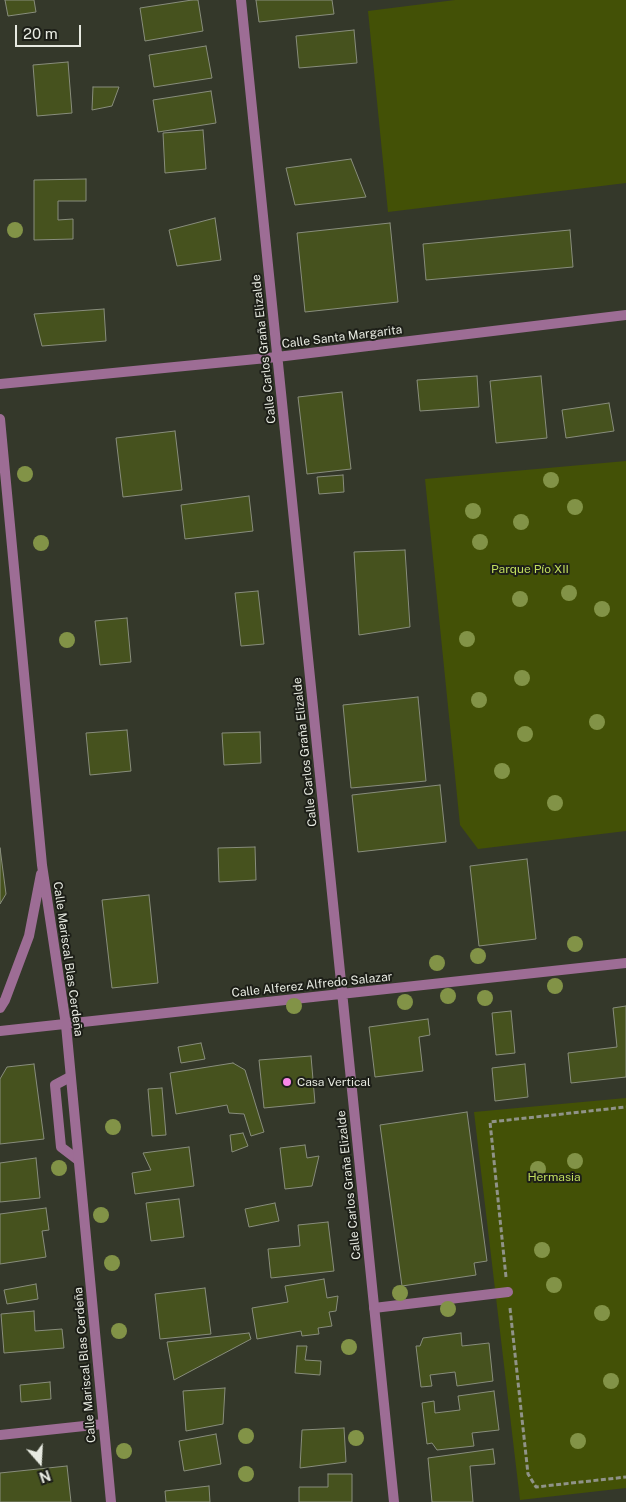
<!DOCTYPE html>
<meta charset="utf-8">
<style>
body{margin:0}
#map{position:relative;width:626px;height:1502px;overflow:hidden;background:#34382a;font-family:"Public Sans",sans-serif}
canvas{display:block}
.north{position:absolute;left:15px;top:1437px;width:50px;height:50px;-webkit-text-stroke:4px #1d1f18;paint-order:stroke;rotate:161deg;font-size:14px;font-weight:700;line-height:20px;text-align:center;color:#e7eae1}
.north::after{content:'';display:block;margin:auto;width:18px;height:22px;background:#e7eae1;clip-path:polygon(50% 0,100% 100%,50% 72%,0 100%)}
.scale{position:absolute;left:15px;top:25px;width:66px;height:22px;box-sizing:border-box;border:2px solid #e7eae1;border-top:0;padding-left:6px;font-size:15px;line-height:18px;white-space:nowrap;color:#e7eae1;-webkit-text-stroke:4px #1d1f18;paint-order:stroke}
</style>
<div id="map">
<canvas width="626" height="1502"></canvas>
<div class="north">N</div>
<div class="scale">20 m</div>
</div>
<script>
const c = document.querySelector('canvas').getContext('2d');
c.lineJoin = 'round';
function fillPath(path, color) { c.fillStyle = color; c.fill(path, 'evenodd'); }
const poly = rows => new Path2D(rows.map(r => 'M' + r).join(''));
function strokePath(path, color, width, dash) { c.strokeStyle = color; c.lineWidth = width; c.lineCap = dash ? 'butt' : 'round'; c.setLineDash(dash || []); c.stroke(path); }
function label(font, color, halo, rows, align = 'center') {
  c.font = font + ' "Public Sans",sans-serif'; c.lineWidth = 4; c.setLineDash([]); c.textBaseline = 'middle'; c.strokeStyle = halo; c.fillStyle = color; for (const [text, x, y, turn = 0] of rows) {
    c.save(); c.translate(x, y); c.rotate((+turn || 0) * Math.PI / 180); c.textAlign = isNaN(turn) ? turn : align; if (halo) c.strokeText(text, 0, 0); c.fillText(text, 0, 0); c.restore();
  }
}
fillPath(poly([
 [455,0,626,0,626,183,388,212,368,11],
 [626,461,626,831,478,849,460,825,425,479],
 [626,1098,626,1488,520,1500,474,1112]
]), '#435106');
const building = poly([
 [5,0,34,0,36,12,8,16,5,0],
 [192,0,198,0,203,31,145,41,140,8,192,0],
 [256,0,332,0,334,14,259,22,256,0],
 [354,30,357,63,299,68,296,36,354,30],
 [206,46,212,78,154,87,149,55,206,46],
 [68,62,72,113,37,116,33,65,68,62],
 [93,87,119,87,112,106,92,110,93,87],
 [211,91,216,123,158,132,153,100,211,91],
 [203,130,206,169,165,173,163,133,203,130],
 [351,159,366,197,295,205,286,168,351,159],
 [86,179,86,201,58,201,58,220,73,219,73,239,34,240,34,180,86,179],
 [215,218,221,260,177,266,169,230,215,218],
 [390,223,398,302,305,312,297,233,390,223],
 [570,230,573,267,426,280,423,244,570,230],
 [104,309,106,341,42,346,34,314,104,309],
 [477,376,479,407,420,411,417,380,477,376],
 [541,376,547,438,496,443,490,381,541,376],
 [342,392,351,469,307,474,298,397,342,392],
 [609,403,614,431,566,438,562,410,609,403],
 [175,431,182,490,123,497,116,438,175,431],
 [343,475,344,492,319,494,317,477,343,475],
 [249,496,253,531,185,539,181,505,249,496],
 [405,550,410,627,359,635,354,552,405,550],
 [258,591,264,644,241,646,235,593,258,591],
 [127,618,131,662,100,665,95,621,127,618],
 [418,697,426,781,351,788,343,705,418,697],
 [127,730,131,771,90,775,86,733,127,730],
 [260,732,261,763,224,765,222,733,260,732],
 [440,785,446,842,358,852,352,795,440,785],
 [255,847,256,880,219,882,218,848,255,847],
 [0,848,6,894,0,904,0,848],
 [527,859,536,939,479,946,470,866,527,859],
 [149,895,158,983,112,988,102,900,149,895],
 [626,1006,626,1077,571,1083,568,1053,617,1047,613,1008,626,1006],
 [511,1011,515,1053,496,1055,492,1013,511,1011],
 [428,1019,430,1035,419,1037,423,1071,375,1077,369,1027,428,1019],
 [201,1043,205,1059,181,1063,178,1047,201,1043],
 [311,1056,315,1103,264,1108,259,1060,311,1056],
 [233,1063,245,1070,264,1132,251,1136,244,1114,229,1113,227,1105,176,1114,170,1073,233,1063],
 [34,1064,44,1139,0,1144,0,1079,7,1067,34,1064],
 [525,1064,528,1097,495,1101,492,1068,525,1064],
 [162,1088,166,1135,152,1136,148,1089,162,1088],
 [467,1112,487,1261,474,1263,476,1275,402,1286,380,1125,467,1112],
 [243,1133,248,1146,232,1152,230,1135,243,1133],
 [305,1145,307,1158,319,1156,312,1186,285,1189,280,1148,305,1145],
 [189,1147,194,1186,135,1194,132,1173,151,1170,143,1153,189,1147],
 [36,1158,40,1198,0,1202,0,1163,36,1158],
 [179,1199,184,1237,151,1241,146,1203,179,1199],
 [275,1203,279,1221,249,1227,245,1209,275,1203],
 [46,1208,49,1230,42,1231,46,1257,0,1264,0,1214,46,1208],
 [328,1222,334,1271,271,1278,268,1249,300,1246,298,1225,328,1222],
 [324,1279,327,1298,338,1296,336,1311,329,1312,332,1326,318,1328,319,1334,302,1336,301,1331,257,1339,252,1308,288,1302,285,1286,324,1279],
 [36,1284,38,1299,7,1304,4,1290,36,1284],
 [205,1288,211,1334,160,1339,155,1294,205,1288],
 [34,1311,35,1331,62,1329,64,1348,4,1353,1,1314,34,1311],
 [249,1333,251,1339,174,1380,167,1342,249,1333],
 [461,1333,462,1346,489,1343,493,1381,457,1386,455,1372,430,1375,432,1386,421,1387,416,1346,420,1346,423,1338,461,1333],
 [297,1346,307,1346,305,1360,321,1361,320,1375,295,1373,297,1346],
 [50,1382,51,1399,21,1402,20,1385,50,1382],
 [225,1388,223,1424,186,1431,183,1391,225,1388],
 [494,1391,499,1430,472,1433,474,1446,437,1450,432,1443,427,1444,422,1403,434,1401,435,1413,460,1410,458,1396,494,1391],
 [344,1428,346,1462,300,1468,302,1430,344,1428],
 [216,1434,221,1464,184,1471,179,1441,216,1434],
 [493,1449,495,1464,470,1466,473,1502,432,1502,428,1458,493,1449],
 [67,1466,71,1502,0,1502,0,1473,67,1466],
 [328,1474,352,1474,352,1502,299,1502,299,1487,328,1487,328,1474],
 [209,1486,210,1502,166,1502,165,1491,209,1486]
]);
fillPath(building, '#46521e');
strokePath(building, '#888d7c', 1);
strokePath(poly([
 [506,1277,490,1122,626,1107],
 [510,1308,528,1474,536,1487,626,1477]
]), '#909388', 3, [5, 2.5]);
strokePath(poly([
 [70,1077,55,1085,61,1147,78,1160],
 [374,1308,508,1292]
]), '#9d6d95', 10);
strokePath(poly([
 [241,0,394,1502],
 [0,384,277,357,626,315],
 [0,419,42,865,66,1025,111,1502],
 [0,1008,5,1000,29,936,41,874],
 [0,1031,626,963],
 [0,1435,103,1424]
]), '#9d6d95', 10);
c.fillStyle = '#829347';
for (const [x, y] of [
 [15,230],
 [25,474],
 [551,480],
 [575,507],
 [473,511],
 [521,522],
 [480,542],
 [41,543],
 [569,593],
 [520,599],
 [602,609],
 [467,639],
 [67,640],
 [522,678],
 [479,700],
 [597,722],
 [525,734],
 [502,771],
 [555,803],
 [575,944],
 [478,956],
 [437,963],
 [555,986],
 [448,996],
 [485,998],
 [405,1002],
 [294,1006],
 [113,1127],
 [575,1161],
 [59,1168],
 [538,1169],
 [101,1215],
 [542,1250],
 [112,1263],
 [554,1285],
 [400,1293],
 [448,1309],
 [602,1313],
 [119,1331],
 [349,1347],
 [611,1381],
 [246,1436],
 [356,1438],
 [578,1441],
 [124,1451],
 [246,1474]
]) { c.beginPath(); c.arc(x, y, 8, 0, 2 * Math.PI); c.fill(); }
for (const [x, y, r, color] of [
 [287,1082,5,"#f987e9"]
]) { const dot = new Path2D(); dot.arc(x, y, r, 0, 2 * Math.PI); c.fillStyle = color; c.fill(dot); strokePath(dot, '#1d1f18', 2); }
label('12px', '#e7eae1', '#1d1f18', [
 ["Calle Santa Margarita",342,337,-7],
 ["Calle Carlos Graña Elizalde",264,349,-96],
 ["Calle Carlos Graña Elizalde",305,752,-96],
 ["Calle Mariscal Blas Cerdeña",68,959,82],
 ["Calle Alferez Alfredo Salazar",312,985,-6],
 ["Calle Carlos Graña Elizalde",349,1185,-96],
 ["Calle Mariscal Blas Cerdeña",85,1365,-95]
]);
label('12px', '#c1dd5e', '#1d1f18', [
 ["Parque Pío XII",530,569],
 ["Hermasia",554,1177]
]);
label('12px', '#e7eae1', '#1d1f18', [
 ["Casa Vertical",297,1082]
], 'left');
</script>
